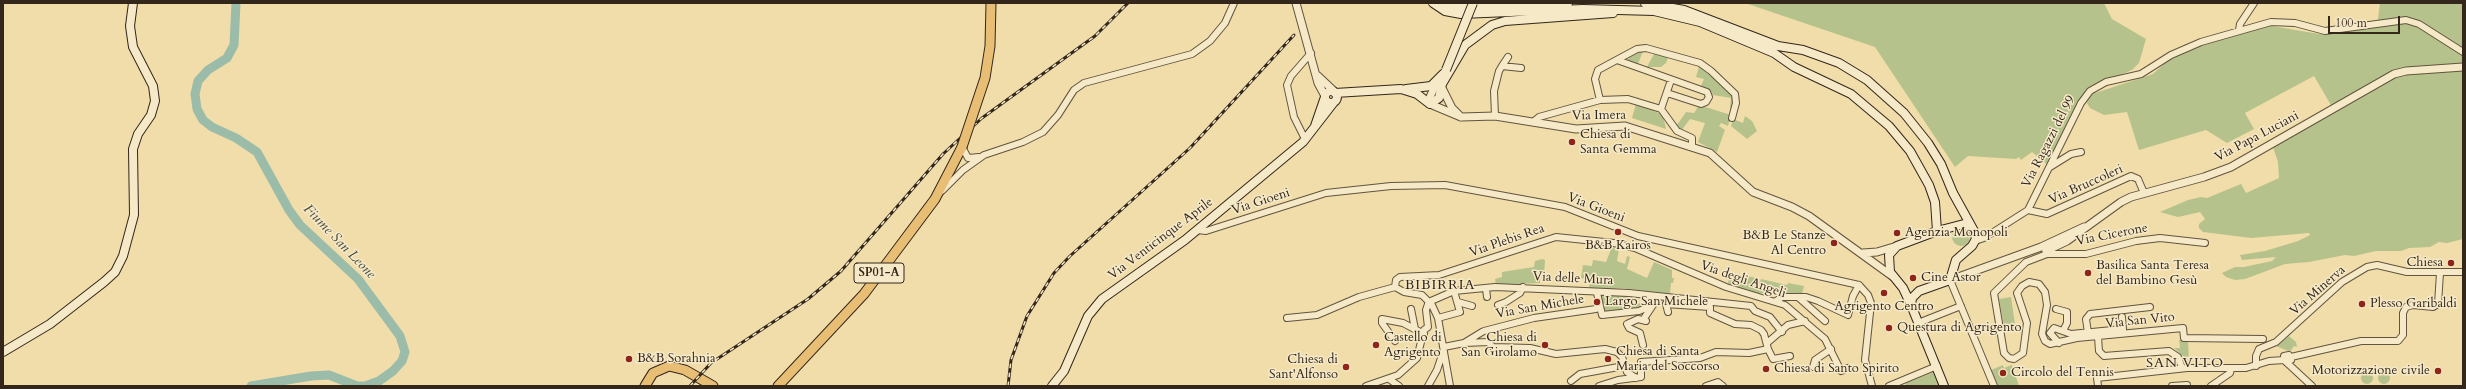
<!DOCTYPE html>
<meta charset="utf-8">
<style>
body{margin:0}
#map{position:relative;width:2466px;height:389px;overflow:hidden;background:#f0ddaa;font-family:Cardo,serif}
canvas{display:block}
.frame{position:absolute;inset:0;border:4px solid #33261b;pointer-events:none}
.scale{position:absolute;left:2328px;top:16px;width:72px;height:18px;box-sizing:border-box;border:2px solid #33261b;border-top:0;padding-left:5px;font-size:12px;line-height:14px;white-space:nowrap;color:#33261b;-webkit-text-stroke:3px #f5e9c8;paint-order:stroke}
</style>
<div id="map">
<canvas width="2466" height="389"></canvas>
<div class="frame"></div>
<div class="scale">100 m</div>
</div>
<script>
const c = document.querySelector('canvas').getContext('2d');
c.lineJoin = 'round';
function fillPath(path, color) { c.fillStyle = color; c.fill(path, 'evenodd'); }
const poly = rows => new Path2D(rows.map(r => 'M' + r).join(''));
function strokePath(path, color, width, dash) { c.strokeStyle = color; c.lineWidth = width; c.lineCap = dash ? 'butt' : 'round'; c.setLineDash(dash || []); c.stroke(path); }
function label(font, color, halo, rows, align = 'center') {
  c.font = font + ' Cardo,serif'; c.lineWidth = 3; c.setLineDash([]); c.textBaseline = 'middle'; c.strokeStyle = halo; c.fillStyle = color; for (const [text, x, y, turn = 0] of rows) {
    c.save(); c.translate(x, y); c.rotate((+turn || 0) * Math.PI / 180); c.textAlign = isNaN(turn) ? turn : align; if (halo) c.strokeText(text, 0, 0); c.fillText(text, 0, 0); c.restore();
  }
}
fillPath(poly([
 [1745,3,2104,3,2112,19,2146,39,2139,63,2132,70,2092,87,2073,112,2048,165,2032,152,2021,160,2019,157,2016,159,1968,156,1955,167,1875,47],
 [2380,3,2463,3,2463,239,2447,243,2439,242,2430,247,2409,248,2401,251,2376,251,2354,256,2345,255,2309,262,2285,264,2245,279,2235,280,2226,277,2222,273,2235,267,2244,267,2272,261,2276,257,2242,260,2240,255,2265,251,2298,241,2310,235,2309,233,2251,238,2203,232,2199,228,2199,224,2205,219,2200,212,2178,217,2160,212,2188,200,2201,197,2207,198,2241,184,2246,193,2279,178,2278,162,2273,147,2335,112,2314,76,2245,113,2254,129,2227,143,2206,130,2139,150,2127,112,2104,115,2090,108,2087,103,2089,95,2153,74,2166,62,2188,50,2266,25,2319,34,2377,27],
 [1640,50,1643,51,1638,64,1628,60,1629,56],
 [1654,54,1668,57,1666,63,1661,67,1647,67],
 [1699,67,1732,93,1732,109,1730,108,1731,98,1713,95,1710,90,1701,86,1704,79,1696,77],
 [1636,104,1661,114,1664,120,1666,129,1632,118],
 [1699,105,1731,115,1728,126,1721,123,1719,126,1725,130,1717,152,1698,142,1705,123,1690,119,1681,131,1677,125,1686,112,1694,113],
 [1745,116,1752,121,1757,131,1747,139,1731,126,1733,119,1743,123],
 '1952 237a9 9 0 1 1 18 0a9 9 0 1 1-18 0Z',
 [1612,247,1619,249,1617,261,1625,264,1627,256,1630,257,1627,269,1647,278,1654,262,1672,270,1672,278,1674,278,1673,283,1671,283,1670,294,1621,288,1593,291,1593,288,1589,288,1590,280,1581,278,1583,265,1592,266,1593,260,1606,262],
 [1542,259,1545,260,1544,277,1540,277,1540,283,1496,285,1495,279,1502,277,1502,272,1534,267,1535,261],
 [1730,273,1757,278,1756,281,1760,282,1761,279,1787,285,1788,283,1804,286,1802,294,1758,293,1728,284],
 [1601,295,1628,295,1628,304,1650,303,1638,309,1620,312,1603,312],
 [2011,297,2015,324,2004,326,1999,299],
 [2289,336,2296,342,2297,347,2294,346,2290,352,2293,353,2276,346],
 [2179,340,2188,340,2189,362,2174,348,2180,348],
 [2003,365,2004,368,2012,365,2019,386,1998,386,1991,370],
 '2361 378a6 6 0 1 1 12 0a6 6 0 1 1-12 0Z',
 '2378 378a6 6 0 1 1 12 0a6 6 0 1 1-12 0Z',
 [1934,372,1940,386,1905,386,1906,383]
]), '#b6c28b');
strokePath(poly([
 [236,3,234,45,227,58,208,70,198,81,195,94,197,109,203,120,212,127,236,138,257,152,289,210,300,225,358,279,400,336,405,352,402,361,393,371,379,381,365,386,357,386,329,375,311,376,251,386]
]), '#9abca9', 9);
const minor = poly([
 [2239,30,2240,24,2254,3],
 [1617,60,1707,92,1709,97,1706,102,1701,104,1667,93],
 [1502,66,1508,57],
 [1600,100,1595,79,1598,70,1637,49,1646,48,1700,63,1711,71,1735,94,1736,103,1732,118],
 [1661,109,1671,80],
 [1495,116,1494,91,1499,71,1502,66,1521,68],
 [1533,122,1539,117,1600,100,1628,99,1661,109,1677,131,1692,138,1692,147],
 [1305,139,1294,117,1287,85,1291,76,1311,53],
 [962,147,968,158,979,157],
 [2050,167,2071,154,2081,152],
 [942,191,963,170,984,155,1023,142,1043,132,1058,115,1074,90,1084,83,1192,54,1210,41,1225,23,1234,3],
 [2028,210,2047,214,2131,176,2138,179,2144,193],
 [1197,230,1206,231,1326,193,1391,186,1445,185,1565,207,1638,236,1859,285,1868,295,1871,303,1865,360,1872,386],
 [1975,241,1984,238,2028,210,2081,103,2090,91,2106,82,2141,74,2171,55,2201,42,2271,22,2295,23,2325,31,2406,20,2419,24,2463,52],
 [2205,243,2160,238,2136,241,2086,254,2047,254,2026,262,1994,293,2004,353,2009,358,2014,359,2023,353,2027,323,2017,293,2022,286,2029,282,2039,284,2045,292,2047,305,2042,334,2045,341,2050,344,2077,338,2183,328,2184,338,2263,339],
 [1950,280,1994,386],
 [1395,287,1396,280,1400,277,1439,275,1556,237,1614,243,1635,248,1726,287,1785,305,1825,339,1841,371,1848,368],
 [1395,287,1404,292,1422,295,1428,301],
 [1486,288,1487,297],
 [1597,293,1602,315,1639,311,1653,305,1654,296],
 [1798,297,1825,321],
 [1431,301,1454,291,1495,287,1629,293,1751,306,1755,311,1770,317,1782,332],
 [1776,301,1782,297,1806,297,1818,301,1848,315,1853,296,1859,285],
 [1458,302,1472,306],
 [1431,303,1438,318,1450,386],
 [1498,305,1506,302,1520,293,1523,287],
 [1411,309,1415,329],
 [2056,309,2067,312,2067,323,2063,331],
 [1668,312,1666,304,1710,307,1710,313,1735,324,1751,325,1761,330,1764,334,1768,349],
 [1287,318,1317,315,1359,297,1395,287],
 [1438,318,1460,312,1454,291],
 [1643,320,1653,305],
 [1918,323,1961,306],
 [1484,331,1534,318,1596,309,1599,304],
 [2088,333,2086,319,2090,314,2150,307],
 [2098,337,2099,351,2104,356,2169,351,2178,357,2182,368],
 [1395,341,1382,323,1382,319,1403,323,1424,334],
 [1464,343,1482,332],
 [1767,343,1788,325,1805,321],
 [2059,343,2050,333,2054,328,2071,334,2123,329,2122,317],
 [1643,345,1640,333,1629,328,1627,324,1638,319,1646,321],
 [1444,347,1464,343,1488,342,1493,347,1530,348,1556,354,1605,349,1617,352,1622,357,1627,372,1636,378],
 [2291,357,2361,341,2398,341,2403,335,2403,313,2406,307,2413,305,2433,307,2438,304,2440,273],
 [2286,362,2291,360,2289,355,2284,356,2284,360,2312,386],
 [2256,366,2256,356,2259,349,2276,342,2342,282,2367,267,2377,265,2407,272,2463,272],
 [1813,367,1815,360,1831,349],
 [1389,379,1399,386],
 [1571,381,1580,374,1624,366],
 [1366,386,1398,375,1417,358,1424,330,1428,327,1426,310,1428,304],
 [1428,386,1437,370,1444,349],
 [1599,386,1618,380,1641,377,1641,362,1700,358,1716,352,1749,353,1768,349,1773,359,1790,356],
 [1706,386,1718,382,1723,386],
 [1889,386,1937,366],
 [2098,386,2097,378,2187,368,2246,368,2269,361,2284,360],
 [2172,386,2187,385],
 [2211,386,2230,373,2231,369]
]);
const tertiary = poly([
 [1296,3,1318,83,1325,96],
 [1318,76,1334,91],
 [1437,82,1430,97,1430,104,1461,117,1495,116,1576,129,1625,126,1710,153,1753,192,1792,207,1809,216,1892,276],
 [1442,88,1452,108,1461,117],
 [2046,251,2067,241,2121,202,2131,197,2204,177,2231,167,2394,74,2406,71,2463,67],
 [1863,253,1877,252,1897,246],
 [1950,280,2041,247,2084,227]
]);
const secondary = poly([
 [1433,3,1445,11,1461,14,1583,9,1654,11,1700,22,1774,53,1794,67,1851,94,1889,126,1910,151,1929,185,1935,202,1937,231],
 [1443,3,1462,8,1568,3],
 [1645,3,1684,10,1778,46,1803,50,1839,63,1867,80,1904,113,1928,143,1941,164,1953,193,1974,231,1976,239,1972,246,1956,260,1950,280,1919,291,1912,298,1911,305],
 [1442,84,1465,45,1492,25,1505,21,1613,13],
 [1406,89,1431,86,1443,74],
 '1325 97a6 6 0 1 1 12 0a6 6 0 1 1-12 0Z',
 [1335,93,1401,89,1417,94,1430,104,1439,98,1443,79],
 [1315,126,1325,97],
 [3,352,50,324,104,282,115,272,123,256,134,215,133,149,138,134,151,115,155,101,153,86,133,47,130,26,133,3],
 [1052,386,1064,371,1088,316,1102,299,1185,240,1303,142,1334,102],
 [1944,386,1911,305,1903,288,1890,272,1889,255,1897,246,1937,231,1964,224,1972,229]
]);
const primary = poly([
 [645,386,653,373,669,366,685,370,713,386],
 [778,386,864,294,935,199,962,147]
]);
strokePath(minor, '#62543f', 8);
strokePath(tertiary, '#62543f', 9);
strokePath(secondary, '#33261b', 10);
strokePath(primary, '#33261b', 11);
strokePath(minor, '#f5e9c8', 6);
strokePath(tertiary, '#f5e9c8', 7);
strokePath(secondary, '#f5e9c8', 8);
strokePath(primary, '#e8be75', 9);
const rail = poly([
 [690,386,711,363,808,299,841,271,943,154,982,118,1095,36,1128,3],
 [1008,386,1011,360,1027,316,1054,273,1070,256,1190,148,1294,35]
]);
strokePath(rail, '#33261b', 3);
strokePath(rail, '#f5e9c8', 1.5, [4.5]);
const secondaryBridge = poly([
 [1446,70,1473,3]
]);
const primaryBridge = poly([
 [962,147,985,78,990,46,991,3]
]);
strokePath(secondaryBridge, '#33261b', 10, []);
strokePath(primaryBridge, '#33261b', 11, []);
strokePath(secondaryBridge, '#f5e9c8', 8);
strokePath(primaryBridge, '#e8be75', 9);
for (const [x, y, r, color] of [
 [1572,142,4,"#8f2418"],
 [1618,232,4,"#8f2418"],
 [1897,233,4,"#8f2418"],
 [1834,243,4,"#8f2418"],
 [2451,263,4,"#8f2418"],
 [2088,273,4,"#8f2418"],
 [1913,278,4,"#8f2418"],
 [1884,293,4,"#8f2418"],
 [1597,302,4,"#8f2418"],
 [2362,304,4,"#8f2418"],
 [1889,328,4,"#8f2418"],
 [1376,345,4,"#8f2418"],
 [1545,345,4,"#8f2418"],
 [629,359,4,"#8f2418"],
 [1608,359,4,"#8f2418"],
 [1346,367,4,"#8f2418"],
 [1766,369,4,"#8f2418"],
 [2438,371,4,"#8f2418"],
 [2003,373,4,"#8f2418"]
]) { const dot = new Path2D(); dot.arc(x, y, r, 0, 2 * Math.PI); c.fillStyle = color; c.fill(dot); strokePath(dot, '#f5e9c8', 1.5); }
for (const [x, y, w] of [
 [879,273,50]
]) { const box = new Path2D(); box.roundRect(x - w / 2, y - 10, w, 20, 3); c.fillStyle = '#f5e9c8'; c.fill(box); strokePath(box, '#33261b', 1); }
label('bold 12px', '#33261b', null, [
 ["SP01-A",879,273]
]);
label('13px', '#33261b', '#f5e9c8', [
 ["Via Imera",1599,116,-1],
 ["Via Papa Luciani",2257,137,-28],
 ["Via Ragazzi del 99",2049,142,-63],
 ["Via Bruccoleri",2086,185,-24],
 ["Via Gioeni",1261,202,-18],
 ["Via Gioeni",1596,208,21],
 ["Via Cicerone",2112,235,-11],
 ["Via Venticinque Aprile",1161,239,-37],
 ["Via Plebis Rea",1507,241,-19],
 ["Via delle Mura",1573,279,3],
 ["Via degli Angeli",1743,280,19],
 ["Via Minerva",2318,291,-41],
 ["Via San Michele",1540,307,-10],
 ["Via San Vito",2140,321,-6]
]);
label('13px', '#33261b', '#f5e9c8', [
 ["Chiesa di",1580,135],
 ["Santa Gemma",1580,150],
 ["Agenzia Monopoli",1905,233],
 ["B&B Le Stanze",1826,236,"right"],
 ["Al Centro",1826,251,"right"],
 ["B&B Kairos",1618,246,"center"],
 ["Chiesa",2443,263,"right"],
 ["Basilica Santa Teresa",2096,266],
 ["del Bambino Gesù",2096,281],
 ["Cine Astor",1921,278],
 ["Largo San Michele",1605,302],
 ["Plesso Garibaldi",2370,304],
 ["Agrigento Centro",1884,307,"center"],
 ["Questura di Agrigento",1897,328],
 ["Castello di",1384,338],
 ["Agrigento",1384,353],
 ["Chiesa di",1537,338,"right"],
 ["San Girolamo",1537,353,"right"],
 ["Chiesa di Santa",1616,352],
 ["Maria del Soccorso",1616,367],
 ["B&B Sorahnia",637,359],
 ["Chiesa di",1338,360,"right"],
 ["Sant'Alfonso",1338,375,"right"],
 ["Chiesa di Santo Spirito",1774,369],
 ["Motorizzazione civile",2430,371,"right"],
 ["Circolo del Tennis",2011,373]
], 'left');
label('italic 14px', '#4d4c3e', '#f5e9c8', [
 ["Fiume San Leone",339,242,46]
]);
c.letterSpacing = '1px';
label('14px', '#33261b', '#f5e9c8', [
 ["BIBIRRIA",1440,286],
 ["SAN VITO",2185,364]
]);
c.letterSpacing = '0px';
</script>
